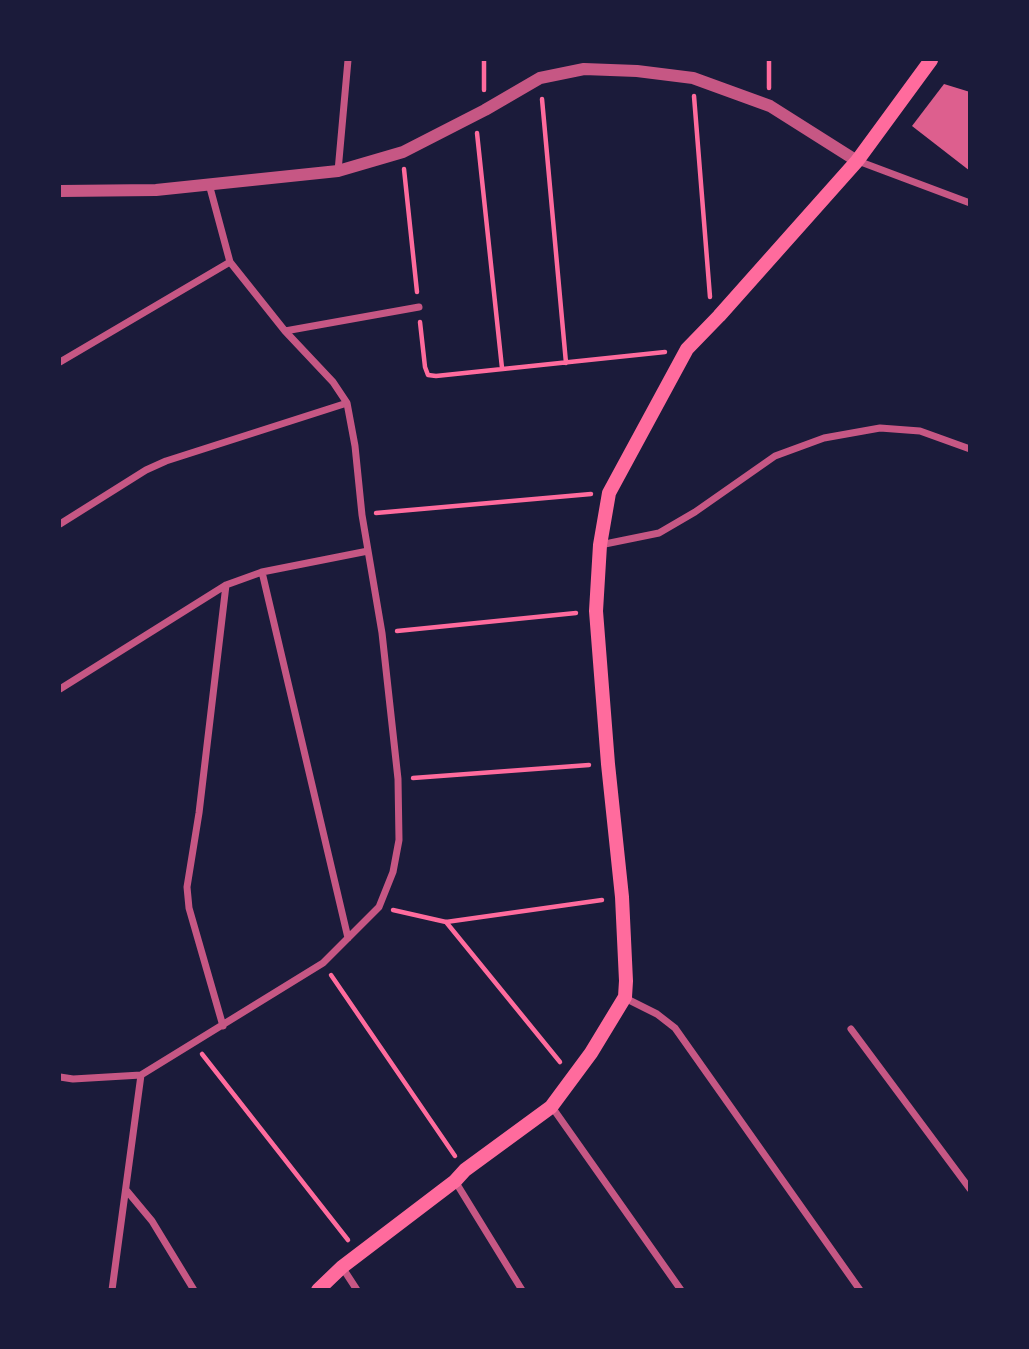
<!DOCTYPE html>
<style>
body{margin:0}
#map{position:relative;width:1029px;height:1349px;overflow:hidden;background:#1b1b3a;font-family:Karla,sans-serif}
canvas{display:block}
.frame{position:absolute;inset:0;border:61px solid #1b1b3a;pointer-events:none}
</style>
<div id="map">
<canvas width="1029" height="1349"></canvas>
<div class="frame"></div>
</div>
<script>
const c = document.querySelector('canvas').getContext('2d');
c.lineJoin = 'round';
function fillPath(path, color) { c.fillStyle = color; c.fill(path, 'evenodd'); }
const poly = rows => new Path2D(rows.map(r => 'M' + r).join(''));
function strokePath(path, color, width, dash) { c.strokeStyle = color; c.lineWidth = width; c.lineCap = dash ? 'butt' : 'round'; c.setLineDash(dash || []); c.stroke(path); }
fillPath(poly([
 [944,84,970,92,970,171,912,126]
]), '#dd5f8e');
strokePath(poly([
 [484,60,484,90],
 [769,60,769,88],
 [694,96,710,297],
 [542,99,566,363],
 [477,133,502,368],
 [404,169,417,292],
 [420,322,425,367,428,375,436,376,665,352],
 [376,513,591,494],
 [397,631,576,613],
 [413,778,589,765],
 [393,910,446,922,602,900],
 [446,922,560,1062],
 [331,975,455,1156],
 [202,1054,348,1240]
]), '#ff6b9d', 4.5);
strokePath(poly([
 [858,161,970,203],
 [338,171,348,60],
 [285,331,419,307],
 [60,362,230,262],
 [60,524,146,470,166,461,347,403],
 [600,545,659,533,695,512,775,456,824,438,880,428,920,431,970,449],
 [262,572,348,938],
 [60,689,226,585,262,572,368,551],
 [625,998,657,1014,675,1028,860,1290],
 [223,1026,189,908,187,887,199,813,226,585],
 [851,1029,970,1189],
 [60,1077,73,1079,141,1075,323,963,379,907,393,872,399,840,398,779,382,633,362,515,355,446,347,403,333,382,285,331,230,262,209,184],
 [552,1107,681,1290],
 [455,1181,522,1290],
 [127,1191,152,1221,194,1290],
 [342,1267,357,1290],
 [112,1290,141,1075]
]), '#c65784', 7);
strokePath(poly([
 [60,191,156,190,338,171,403,152,485,110,540,78,584,69,637,71,693,78,770,106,857,161]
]), '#c65784', 12);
strokePath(poly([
 [318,1290,342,1267,455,1181,465,1170,551,1107,591,1053,625,997,626,981,622,897,608,764,596,611,600,545,609,493,687,349,719,316,857,161,931,60]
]), '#ff6b9d', 14);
</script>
